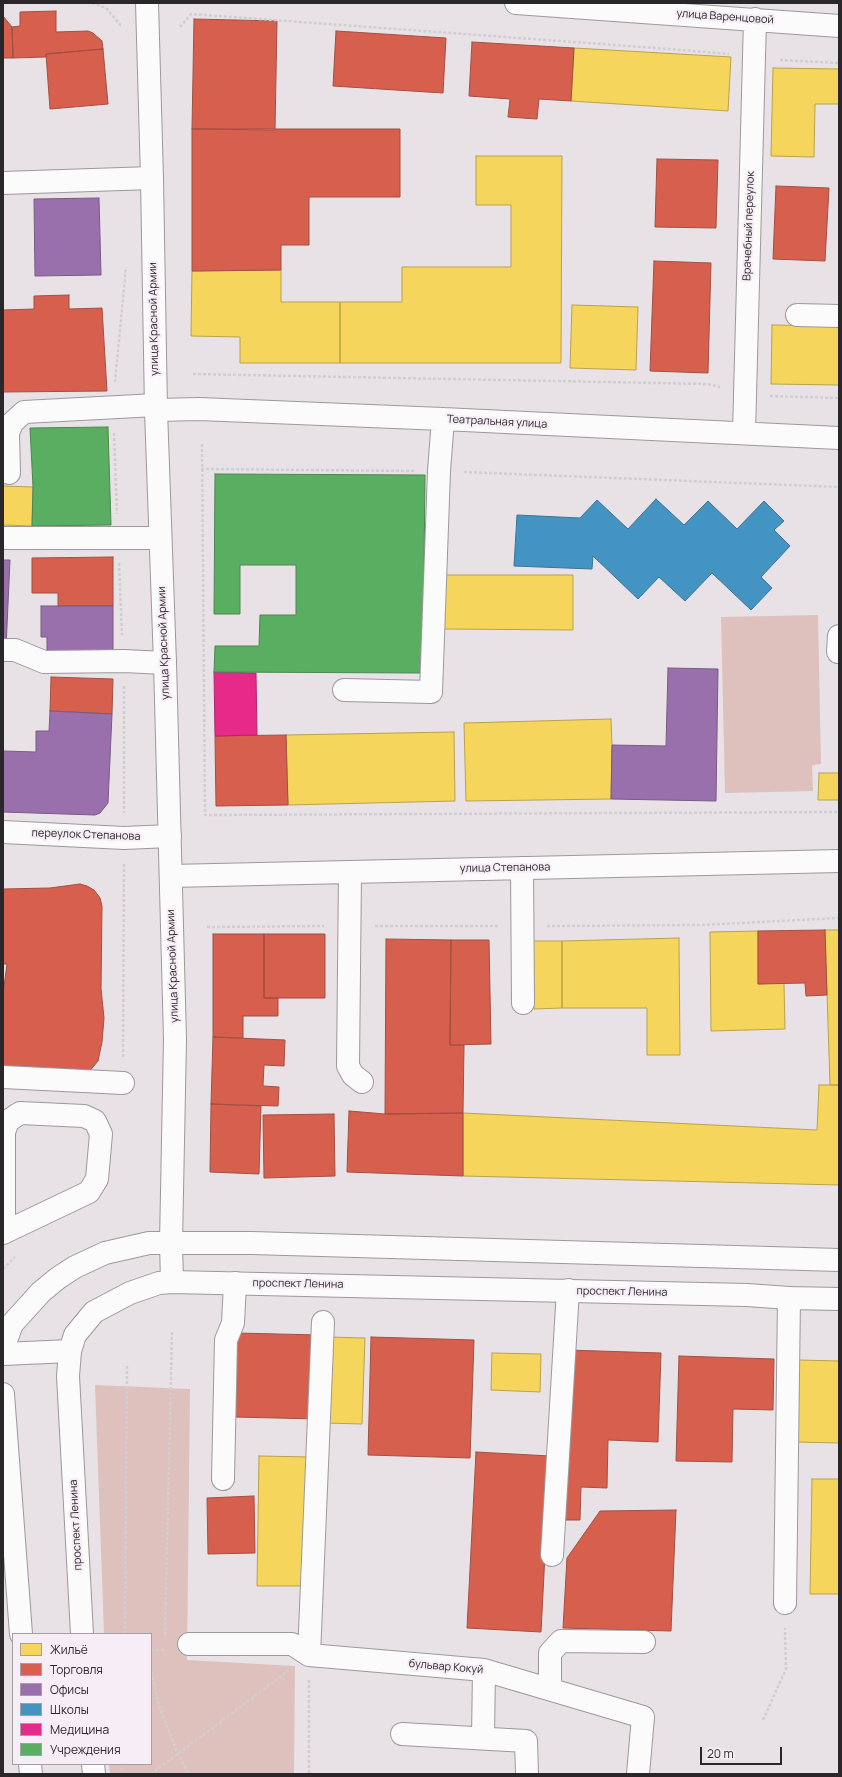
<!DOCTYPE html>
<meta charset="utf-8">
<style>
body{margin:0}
#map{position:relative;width:842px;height:1777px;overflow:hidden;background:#e8e2e7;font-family:Manrope,sans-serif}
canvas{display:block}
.frame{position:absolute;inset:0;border:4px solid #2a272a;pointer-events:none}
.legend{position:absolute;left:12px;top:1633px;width:140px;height:132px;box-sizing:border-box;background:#f7edf6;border:1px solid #a59ea4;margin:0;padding:5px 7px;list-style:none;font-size:12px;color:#2a272a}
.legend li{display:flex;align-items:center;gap:8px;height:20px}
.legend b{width:20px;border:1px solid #a59ea4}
.scale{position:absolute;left:700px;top:1747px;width:82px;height:18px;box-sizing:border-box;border:2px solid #2a272a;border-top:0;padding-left:5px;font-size:12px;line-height:14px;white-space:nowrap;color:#2a272a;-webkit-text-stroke:3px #f7edf6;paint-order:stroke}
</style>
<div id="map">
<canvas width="842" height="1777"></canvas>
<div class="frame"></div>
<ul class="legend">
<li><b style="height:11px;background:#f6d55c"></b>Жильё</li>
<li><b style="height:11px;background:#d6604d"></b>Торговля</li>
<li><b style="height:11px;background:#9970ab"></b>Офисы</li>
<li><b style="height:11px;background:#4393c3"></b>Школы</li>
<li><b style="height:11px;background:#e7298a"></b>Медицина</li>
<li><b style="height:11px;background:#5aae61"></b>Учреждения</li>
</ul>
<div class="scale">20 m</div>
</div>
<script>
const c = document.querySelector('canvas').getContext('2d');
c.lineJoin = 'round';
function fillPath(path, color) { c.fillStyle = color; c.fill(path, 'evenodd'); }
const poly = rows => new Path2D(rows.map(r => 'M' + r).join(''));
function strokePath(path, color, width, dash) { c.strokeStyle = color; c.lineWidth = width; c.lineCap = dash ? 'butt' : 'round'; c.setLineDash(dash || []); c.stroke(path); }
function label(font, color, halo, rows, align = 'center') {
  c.font = font + ' Manrope,sans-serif'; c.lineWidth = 4; c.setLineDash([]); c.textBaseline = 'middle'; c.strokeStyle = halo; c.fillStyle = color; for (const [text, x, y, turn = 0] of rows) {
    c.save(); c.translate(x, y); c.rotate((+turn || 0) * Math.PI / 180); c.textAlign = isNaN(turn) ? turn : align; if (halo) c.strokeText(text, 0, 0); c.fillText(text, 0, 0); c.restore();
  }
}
fillPath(poly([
 [818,615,821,764,812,765,813,791,725,793,721,617],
 [95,1385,190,1389,187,1660,295,1666,294,1774,110,1774,109,1764,151,1764,151,1634,104,1634]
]), '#dec1bc');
const homes = poly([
 [574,48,731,57,728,111,571,101,574,48],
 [773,68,839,69,839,104,815,104,814,157,771,156,773,68],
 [476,156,562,156,561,363,340,363,340,302,402,302,402,267,511,267,511,205,476,205,476,156],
 [281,270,281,302,340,302,340,363,240,363,240,337,191,336,192,271,281,270],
 [572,305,638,307,636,370,570,368,572,305],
 [772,325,839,326,839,385,771,384,772,325],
 [3,486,33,487,32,526,3,525,3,486],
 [444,575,573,575,573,630,444,629,444,575],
 [611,719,612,745,611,799,466,801,464,723,611,719],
 [454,732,455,801,288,805,286,735,454,732],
 [819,773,839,773,839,800,818,800,819,773],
 [825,930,839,930,839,1085,830,1085,825,930],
 [758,931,758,984,784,983,785,1029,711,1031,710,932,758,931],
 [679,938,680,1055,647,1055,647,1008,562,1008,562,941,679,938],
 [533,941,562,941,562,1008,534,1009,533,941],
 [819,1085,839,1085,839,1185,463,1176,463,1113,817,1130,819,1085],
 [328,1337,365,1338,362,1424,325,1423,328,1337],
 [492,1353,541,1354,540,1392,491,1390,492,1353],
 [798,1360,839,1361,839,1443,795,1442,798,1360],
 [259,1456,310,1457,308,1586,257,1586,259,1456],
 [812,1479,839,1479,839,1594,810,1594,812,1479]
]);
fillPath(homes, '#f6d55c');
strokePath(homes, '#b9a14d', 1);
const shops = poly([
 [56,11,56,32,88,31,93,33,102,41,103,49,46,54,46,57,13,58,12,27,20,26,20,12,56,11],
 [3,16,12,27,13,58,3,58,3,16],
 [194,19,277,21,275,130,192,129,194,19],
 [336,31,446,38,443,93,333,86,336,31],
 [472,42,574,48,571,101,539,99,537,119,508,117,510,99,469,96,472,42],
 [103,49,108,104,50,109,46,54,103,49],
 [192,129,400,129,400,197,309,197,309,245,281,245,281,270,192,271,192,129],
 [657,159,718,160,716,228,655,227,657,159],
 [776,186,829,188,825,261,773,259,776,186],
 [654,261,711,263,708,373,650,371,654,261],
 [69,295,69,309,102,308,107,391,3,392,3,310,34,309,34,296,69,295],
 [113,557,113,606,58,606,58,593,32,593,32,558,113,557],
 [51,677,113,679,112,714,50,711,51,677],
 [286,735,288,805,216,806,215,736,286,735],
 [80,884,87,886,94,890,100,898,102,906,101,989,104,1018,102,1042,98,1061,87,1074,3,1077,3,994,7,964,3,964,3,889,50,888,80,884],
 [825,930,827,995,806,996,805,983,758,984,758,931,825,930],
 [213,934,264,934,264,998,278,998,278,1016,243,1016,243,1038,213,1037,213,934],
 [264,934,325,934,325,998,264,998,264,934],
 [386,939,451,940,450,1045,464,1045,463,1113,385,1114,386,939],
 [451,940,489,940,491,1044,450,1045,451,940],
 [213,1037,285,1040,284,1066,264,1065,263,1086,279,1087,278,1106,211,1104,213,1037],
 [211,1104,261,1106,259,1174,210,1172,211,1104],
 [349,1111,385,1114,463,1113,463,1176,347,1172,349,1111],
 [334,1114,335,1176,264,1178,263,1115,334,1114],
 [237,1333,319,1335,317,1419,235,1417,237,1333],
 [371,1337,474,1340,470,1458,368,1455,371,1337],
 [567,1350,661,1353,658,1442,608,1440,607,1488,581,1487,580,1520,562,1520,567,1350],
 [679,1356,774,1359,773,1410,733,1409,732,1462,676,1461,679,1356],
 [476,1452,550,1456,541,1632,467,1628,476,1452],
 [254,1496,255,1553,208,1554,207,1498,254,1496],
 [676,1510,671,1631,563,1628,567,1558,600,1511,676,1510]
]);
fillPath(shops, '#d6604d');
strokePath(shops, '#a24f42', 1);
const offices = poly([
 [99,198,101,275,35,276,34,199,99,198],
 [3,560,10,560,6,648,3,648,3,560],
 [41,606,113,606,113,653,47,654,47,637,41,637,41,606],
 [668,668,718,669,716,801,611,799,612,745,666,746,668,668],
 [50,711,112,714,108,803,100,813,95,815,3,812,3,751,36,752,36,731,49,731,50,711]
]);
fillPath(offices, '#9970ab');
strokePath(offices, '#785a84', 1);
const schools = poly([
 [656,499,684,525,708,501,737,529,764,501,784,521,774,530,790,546,761,577,772,588,751,610,712,573,685,601,659,577,638,599,593,556,592,569,514,566,517,515,580,518,597,500,628,529,656,499]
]);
fillPath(schools, '#4393c3');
strokePath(schools, '#3c7395', 1);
const health = poly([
 [214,672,256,673,257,735,215,736,214,672]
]);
fillPath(health, '#e7298a');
strokePath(health, '#ae286d', 1);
const public = poly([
 [108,427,111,525,32,526,33,487,30,428,108,427],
 [215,474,425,475,423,673,214,672,215,646,259,646,260,615,296,615,296,565,240,565,240,614,214,614,215,474]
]);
fillPath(public, '#5aae61');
strokePath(public, '#4c8650', 1);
const minor = poly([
 [516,3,839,26],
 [3,183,152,178],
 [797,315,839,316],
 [156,410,199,409,443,419,839,438],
 [744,433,755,19],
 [9,473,8,433,12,423,24,412,156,405],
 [3,538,159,538],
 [3,650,15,650,44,662,124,661,165,663],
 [838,652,839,636],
 [344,690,431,692,439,471,443,419],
 [3,832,124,838,170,836],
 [522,868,523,1003],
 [350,872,348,1066,353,1075,362,1082],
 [171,876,839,861],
 [3,1077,123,1083],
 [3,1233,89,1192,97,1179,101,1134,95,1121,84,1116,20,1113,8,1121,4,1132,4,1232],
 [3,1354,70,1351],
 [223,1479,226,1340,233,1323,235,1283],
 [552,1555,568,1290],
 [785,1603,789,1298],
 [189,1644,292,1644,309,1655,484,1670,643,1717,638,1774],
 [309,1655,323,1322],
 [550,1689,550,1653,561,1641,644,1642],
 [402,1734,526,1741,527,1774],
 [483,1738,484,1670]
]);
const major = poly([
 [147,3,152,178,156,410,165,663,175,1039,171,1243,172,1282]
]);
const highway = poly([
 [3,1349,12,1324,41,1292,58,1278,75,1267,105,1253,149,1243,252,1243,839,1260],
 [3,1394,21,1634],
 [82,1634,68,1376,70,1351,75,1335,94,1312,130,1293,159,1283,172,1282,747,1295,789,1298,839,1299],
 [30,1764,31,1774],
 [93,1764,94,1774]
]);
strokePath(minor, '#9c989c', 24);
strokePath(major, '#9c989c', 24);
strokePath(highway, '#9c989c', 24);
strokePath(poly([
 [92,3,106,8,122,27],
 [180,27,191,14,656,48,729,54],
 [780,60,839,63],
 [193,374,707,384,720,387],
 [115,382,126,267],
 [770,396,839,398],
 [114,433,117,514],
 [202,444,205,815,839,812],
 [201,469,415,471],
 [464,472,839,487],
 [119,563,122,635],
 [124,686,124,813],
 [375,926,498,926],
 [547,926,700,925,839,918],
 [207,927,324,926],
 [123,1057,124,862],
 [3,1269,15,1257],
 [125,1634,127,1365],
 [165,1635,172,1332],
 [151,1650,164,1650],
 [151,1667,158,1703,178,1754,189,1774],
 [309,1680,309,1774],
 [763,1720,786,1669,785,1628],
 [121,1771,121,1764],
 [151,1774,288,1671]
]), '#d0cfd0', 2.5, [3, 2]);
strokePath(minor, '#fcfbfb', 22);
strokePath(major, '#fcfbfb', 22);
strokePath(highway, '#fcfbfb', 22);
label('11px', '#2a272a', '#f7edf6', [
 ["улица Варенцовой",725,17,4],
 ["Врачебный переулок",749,226,-88],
 ["улица Красной Армии",154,319,-91],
 ["Театральная улица",497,422,3],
 ["улица Красной Армии",164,643,-92],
 ["переулок Степанова",86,835,2],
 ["улица Степанова",505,868,-1],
 ["улица Красной Армии",173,966,-92],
 ["проспект Ленина",298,1284,1],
 ["проспект Ленина",622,1292,1],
 ["проспект Ленина",76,1525,-93],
 ["бульвар Кокуй",446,1667,5]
]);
</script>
